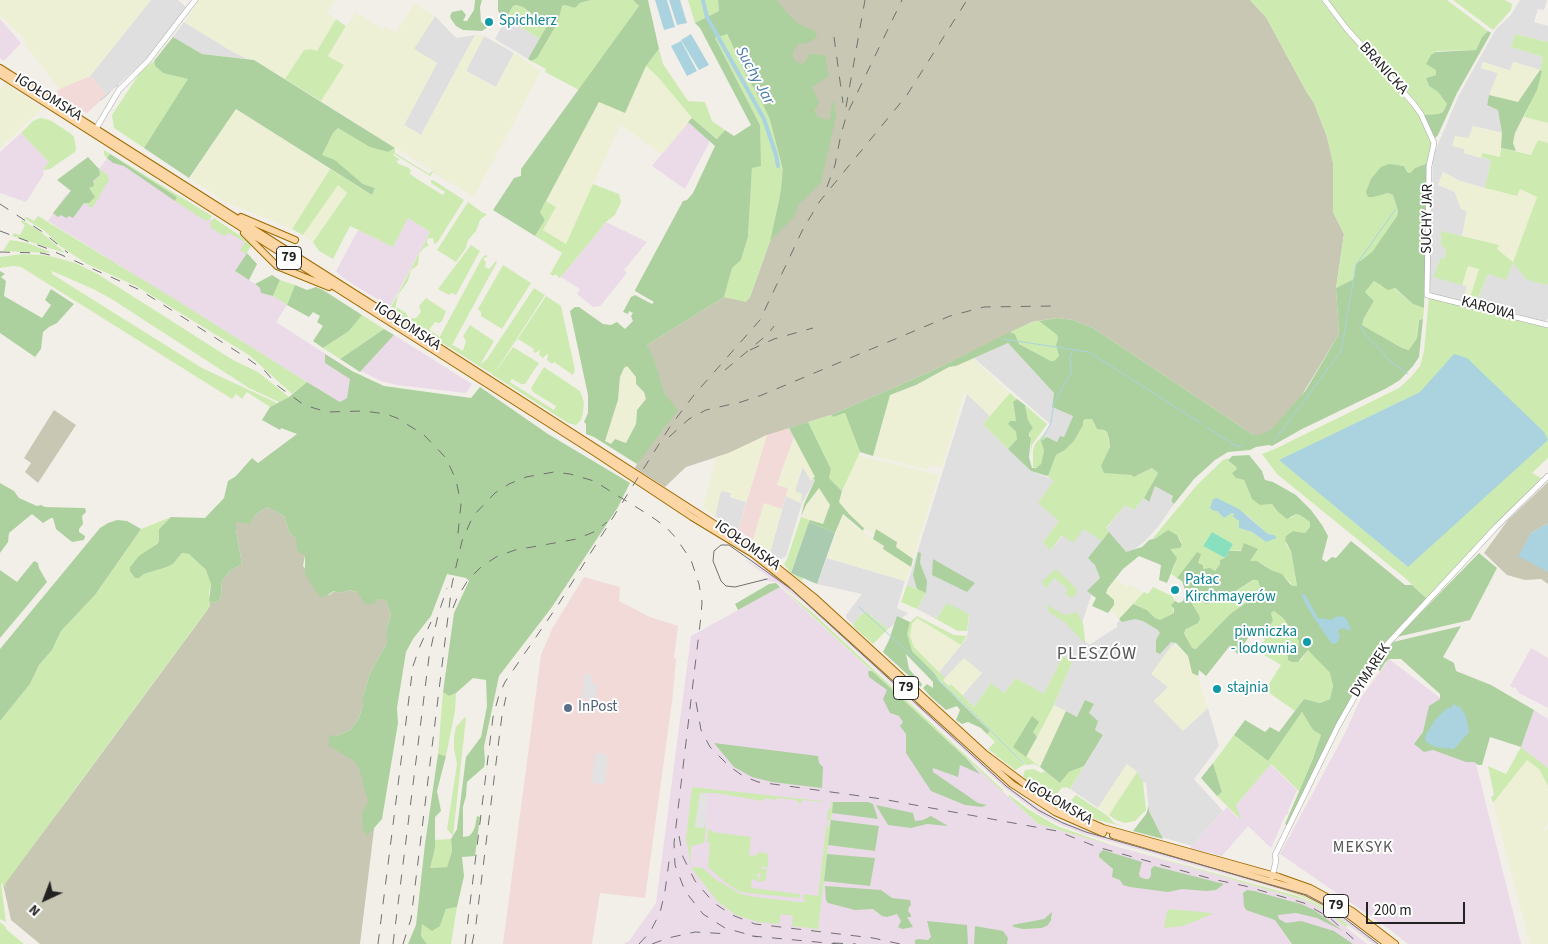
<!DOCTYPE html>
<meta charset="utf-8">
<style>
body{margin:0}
#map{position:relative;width:1548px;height:944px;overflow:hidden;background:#f2efe9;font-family:"Source Sans 3",sans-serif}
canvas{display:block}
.north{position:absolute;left:20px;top:874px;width:50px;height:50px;-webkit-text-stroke:4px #fff;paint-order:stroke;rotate:223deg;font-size:14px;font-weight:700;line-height:20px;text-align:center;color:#222}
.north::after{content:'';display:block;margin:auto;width:18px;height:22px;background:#222;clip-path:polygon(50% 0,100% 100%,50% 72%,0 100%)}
.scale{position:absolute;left:1366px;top:902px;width:99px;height:22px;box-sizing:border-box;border:2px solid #222;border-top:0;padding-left:6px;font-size:15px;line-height:18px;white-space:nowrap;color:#222;-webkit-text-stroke:4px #fff;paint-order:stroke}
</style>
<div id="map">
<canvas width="1548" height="944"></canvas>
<div class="north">N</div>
<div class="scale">200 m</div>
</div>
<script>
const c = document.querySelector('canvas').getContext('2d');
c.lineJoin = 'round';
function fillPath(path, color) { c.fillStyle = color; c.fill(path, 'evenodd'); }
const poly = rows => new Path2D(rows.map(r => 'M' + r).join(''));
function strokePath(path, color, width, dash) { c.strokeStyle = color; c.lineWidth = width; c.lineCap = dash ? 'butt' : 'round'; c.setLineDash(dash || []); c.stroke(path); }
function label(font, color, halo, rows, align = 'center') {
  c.font = font + ' "Source Sans 3",sans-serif'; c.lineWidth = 4; c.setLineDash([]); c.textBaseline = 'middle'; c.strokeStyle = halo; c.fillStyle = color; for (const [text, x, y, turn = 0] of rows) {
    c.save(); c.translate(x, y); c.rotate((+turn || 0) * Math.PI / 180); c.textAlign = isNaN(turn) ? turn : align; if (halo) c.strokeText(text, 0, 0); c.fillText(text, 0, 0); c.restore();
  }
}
fillPath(poly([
 [151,0,178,0,186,7,146,59,107,95,90,76],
 [1520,0,1547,0,1544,10,1538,9,1534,22,1548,26,1548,42,1515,34,1512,47,1543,57,1540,70,1514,62,1511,71,1483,62,1481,68,1498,73,1487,104,1498,109,1502,133,1473,126,1464,153,1491,160,1485,188,1460,181,1443,172,1438,185,1455,192,1461,209,1467,211,1462,236,1441,231,1446,248,1445,260,1468,286,1462,301,1429,293,1433,156,1459,95,1496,29,1511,15],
 [435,16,453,35,457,38,475,35,421,135,404,125,437,63,413,49],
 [506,18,540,39,528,59,495,39],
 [184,22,233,52,248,59,202,54,173,37],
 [484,36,514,53,496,87,466,71],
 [1513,262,1546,285,1548,282,1548,318,1545,322,1476,303,1488,274],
 [1008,343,1054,393,1052,407,1073,416,1064,437,1057,442,1043,435,1048,430,1050,424,974,358],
 [967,394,990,416,983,424,1031,471,1054,480,1059,521,1043,542,1050,551,1063,535,1084,529,1106,529,1125,505,1134,510,1144,498,1148,502,1155,485,1173,496,1170,501,1174,504,1157,528,1144,542,1128,554,1101,581,1091,596,1082,623,1085,641,1089,645,1117,627,1117,623,1130,611,1179,638,1152,674,1168,687,1154,701,1183,730,1208,708,1219,746,1194,779,1223,811,1192,846,1161,837,1149,811,1146,783,1142,782,1137,772,1127,764,1098,808,1070,789,1103,735,1095,730,1089,713,1094,704,1077,717,1054,705,1072,662,1044,695,1016,678,1004,693,991,684,974,707,962,696,982,672,943,680,944,678,939,672,967,638,969,614,945,606,936,619,917,609,926,593,907,585],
 [803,466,811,480,813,478,815,480,802,503,786,556,780,560,770,553,786,496,801,503,795,491],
 [721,490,731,493,730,497,746,502,738,530,715,516],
 [827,558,905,581,897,608,908,613,888,629,865,611,853,624,846,618,846,615,862,594,817,584]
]), '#e0dfdf');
fillPath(poly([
 [90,76,107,95,87,113,72,107,58,97,57,91,68,84],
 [789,428,794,437,777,485,788,488,782,509,764,504,753,540,738,530,767,435],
 [584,577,620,587,619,601,650,617,678,626,674,657,676,660,672,702,645,898,600,893,592,944,503,944,541,655,553,627]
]), '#f2dad9');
fillPath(poly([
 [0,19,21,43,4,61,0,58],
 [688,122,710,141,685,189,652,166],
 [21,133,50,163,43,170,44,174,26,202,0,193,0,152],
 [110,154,252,245,235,271,255,284,260,288,262,293,273,296,287,305,276,322,352,371,347,398,340,402,307,382,48,221,65,196,97,167,100,168],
 [408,218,430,232,390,307,343,278,336,271,358,230,393,247],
 [606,222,647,242,624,270,627,273,600,306,593,307,577,294,580,289,561,277],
 [394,335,472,384,468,391,465,393,397,385,381,381,361,371],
 [748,557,787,585,1012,790,1056,819,1095,834,1305,894,1335,910,1379,944,1373,944,1330,911,1303,896,1084,834,1061,825,1039,814,1005,788,803,602,776,582,763,580,763,578,770,578,746,561,746,560,772,576,747,558],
 [780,587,1038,824,1307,901,1327,912,1367,944,623,944,629,941,656,903,691,636],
 [1531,648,1548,658,1548,708,1519,693,1515,687,1513,688,1510,686],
 [1389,659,1464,716,1521,944,1408,944,1389,929,1280,854,1343,737,1361,698],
 [1534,710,1548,719,1548,768,1521,747],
 [1270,764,1297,790,1288,811,1289,813,1285,816,1271,848,1248,826,1222,856,1190,848,1227,807,1239,819,1236,805]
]), '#ebdbe8');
fillPath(poly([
 [735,0,1250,0,1266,17,1306,91,1314,103,1327,137,1333,162,1333,212,1344,234,1336,288,1339,334,1274,441,1252,434,1093,328,1073,320,1057,318,1032,322,934,370,831,415,767,435,729,453,686,467,665,487,635,468,644,450,647,345,724,297,746,301,750,297,770,241,784,216],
 [54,410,76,425,38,483,25,472,31,463,24,458],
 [1548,482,1548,523,1531,533,1546,570,1548,572,1548,584,1541,579,1525,580,1507,575,1484,553,1508,520],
 [267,507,284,516,290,534,296,538,305,555,303,566,329,595,335,591,341,593,349,590,385,600,391,614,387,628,387,643,370,673,363,696,363,704,359,718,350,730,337,736,380,780,360,944,40,944,11,920,3,884,68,799,197,624,210,606,209,601,217,603,221,596,222,581,230,571,242,564,236,530,236,522,254,516]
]), '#c7c7b4');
fillPath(poly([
 [0,0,151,0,90,76,59,89,27,47,24,38,0,16],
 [199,0,336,0,327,13,336,19,317,52,310,49,304,50,285,79,254,60,248,59,233,52,184,22],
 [414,4,435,16,414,49,437,63,404,125,421,135,475,35,484,36,466,71,496,87,514,53,541,71,474,197,321,101,344,65,328,56,356,12,383,29,385,26,396,33],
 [1483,62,1510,71,1513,62,1540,70,1518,102,1489,95,1498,73,1481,68],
 [646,66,658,77,692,118,662,154,620,125,566,245,543,230,556,207,546,201,599,102,625,113],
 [4,82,43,108,0,148,0,90],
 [236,109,330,169,292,229,226,202,190,178],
 [1524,117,1548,123,1548,143,1538,141,1531,155,1516,151,1513,143,1515,133],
 [1473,126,1502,133,1500,157,1482,153,1481,158,1464,153,1464,149,1452,146,1455,136,1469,138],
 [1443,172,1460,181,1485,188,1517,196,1520,189,1537,197,1513,262,1497,249,1498,245,1462,236,1467,211,1461,209,1455,192,1438,185],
 [337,185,347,192,313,242,303,235],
 [1468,266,1479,269,1469,301,1462,301,1467,286,1462,285],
 [973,358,1010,393,990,416,965,392,942,467,930,465,928,470,873,456,890,395,916,385,949,367,956,366],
 [627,366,636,377,636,384,644,392,646,399,638,407,636,413,636,424,626,443,612,444,605,441,618,400,620,377,624,367],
 [767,435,746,502,730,497,731,493,721,491,715,516,703,508,716,457,729,453],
 [794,437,815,477,811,481,802,466,795,491,802,494,801,503,786,496,788,488,777,485],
 [857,455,939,475,913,559,896,547,897,541,877,529,874,535,864,528,849,514,839,501],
 [819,488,830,505,823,524,802,518,806,505],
 [764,503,782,509,770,553,753,540],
 [843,514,853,525,884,546,883,549,911,567,905,581,827,558],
 [1116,578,1126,587,1130,584,1143,593,1119,619,1110,610,1114,605,1106,593],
 [917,618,961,645,939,672,914,647,910,636,912,624],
 [1172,645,1178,647,1188,656,1189,664,1195,674,1198,676,1208,708,1183,731,1154,701,1168,687,1151,674],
 [964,658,982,673,962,696,951,684,949,686,943,680],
 [1054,705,1066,711,1040,767,1026,757],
 [1527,760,1539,769,1548,786,1548,821,1543,833,1548,828,1548,944,1530,944,1493,803],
 [1127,764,1137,772,1109,815,1098,808]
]), '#eef0d5');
fillPath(poly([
 [591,0,633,0,639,6,579,90,545,72,546,69,531,61,537,58,558,22,562,6,565,5,575,8,580,3],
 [688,0,718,0,719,11,695,23],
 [1250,0,1321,0,1352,39,1408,100,1419,115,1431,141,1432,148,1428,163,1415,168,1410,173,1407,172,1404,166,1399,165,1383,194,1388,193,1393,195,1398,211,1397,216,1372,252,1356,264,1354,279,1336,288,1344,234,1333,212,1333,162,1327,137,1314,103,1306,91,1266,17],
 [1327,0,1447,0,1488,31,1482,37,1476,50,1436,51,1436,75,1426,78,1429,86,1438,92,1447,104,1443,112,1438,114,1423,115,1346,25],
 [1453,0,1505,0,1512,4,1511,10,1493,30],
 [516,5,523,7,547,27,540,39,506,18,513,6],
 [336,19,346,26,328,56,344,65,321,101,285,79,304,50,310,49,317,51],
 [726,33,748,79,761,100,770,119,783,169,781,191,770,241,750,297,746,302,724,297,732,267,741,260,748,237,752,168,760,125,715,38],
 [1515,34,1548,42,1548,123,1524,117,1529,106,1542,71,1540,70,1543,57,1511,47],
 [659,49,663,64,688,101,705,102,712,121,725,130,718,139,692,118,658,77,646,66],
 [154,61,155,66,163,73,189,79,144,148,114,128,112,115,141,71],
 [40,118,50,120,70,133,74,137,76,148,75,152,50,169,43,170,49,162,21,133,33,121],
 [338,128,371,147,388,152,395,148,395,153,429,174,432,171,474,197,433,172,430,176,394,154,393,155,400,160,396,161,399,164,409,168,411,171,410,174,417,179,443,195,445,192,431,183,431,180,433,180,464,200,437,243,434,244,433,238,427,239,427,243,429,245,424,248,419,254,418,265,411,270,408,281,398,295,395,310,398,308,406,313,409,319,416,318,421,312,419,306,426,298,446,311,442,321,439,323,435,322,429,330,439,336,439,338,482,258,485,255,488,256,483,259,486,262,485,267,489,269,496,261,497,262,451,347,453,345,463,351,466,341,463,336,470,325,494,341,480,365,487,359,534,288,545,295,494,374,513,347,539,363,525,384,521,384,512,379,510,382,554,410,556,406,533,392,531,388,544,367,580,391,584,402,583,413,581,420,576,425,568,423,493,375,491,372,490,373,441,342,442,340,438,340,388,308,391,307,430,232,408,218,393,247,350,226,333,259,319,251,313,242,347,193,338,185,303,235,292,229,330,169,372,195,375,188,363,184,335,160,321,156,333,133],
 [1538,140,1548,143,1548,282,1546,285,1526,279,1513,263,1506,280,1488,274,1476,303,1469,301,1479,269,1468,266,1462,285,1433,277,1441,258,1445,259,1446,249,1441,245,1441,231,1499,245,1497,249,1513,262,1537,197,1520,189,1517,196,1485,188,1491,160,1481,157,1482,153,1500,157,1501,148,1531,155],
 [104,150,212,216,209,220,204,220,175,201,177,197,110,154,107,158,104,155],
 [99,169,107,174,109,180,93,207,90,207,84,203,89,188,100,175],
 [593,184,619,194,621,202,615,215,606,222,561,277,559,278,556,274,553,276,550,274,562,253,535,236,545,220,540,212,546,201,556,207,543,230,566,244],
 [468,202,483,213,487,214,480,220,476,231,468,240,466,248,456,262,437,250],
 [38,216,173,298,307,382,292,394,249,355,136,286,87,264,60,246,46,232,24,218,27,217,34,221],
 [214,218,252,244,246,254,240,250,245,242,229,233,224,236,211,228,210,223],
 [22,220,41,232,65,253,12,236,14,233,20,235,25,225,21,222],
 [10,240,28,243,50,252,49,253,3,251],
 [471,245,480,251,456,295,451,293,449,295,438,289],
 [22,254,42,255,54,257,75,263,96,273,233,360,258,372,289,397,279,402,249,388,110,298,93,289,52,271,52,274,202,368,277,403,270,407,247,392,242,399,236,394,232,399,21,267,13,266,0,268,0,257],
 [503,265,531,283,502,329,481,316,481,312,478,309],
 [280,280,295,285,287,305,273,296],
 [1374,281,1381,286,1394,288,1413,304,1424,308,1423,319,1419,320,1418,323,1417,338,1410,350,1402,348,1362,325,1364,318,1374,301,1365,292],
 [546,296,561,306,575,370,573,375,554,362,552,364,547,360,548,355,547,354,543,358,539,355,540,350,535,353,533,351,534,349,518,339,513,346],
 [1429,297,1548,328,1548,458,1532,473,1541,478,1427,599,1405,578,1277,474,1262,454,1277,448,1399,388,1411,377,1420,366,1424,351],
 [1420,392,1408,567,1280,460],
 [362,315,384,329,340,359,323,348,349,331],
 [1039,321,1057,335,1058,338,1056,345,1059,356,1054,361,1051,361,1019,344,1015,334,1010,332,1033,322],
 [1010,393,1017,399,1013,403,1016,421,1013,422,1011,427,1016,432,1017,435,1017,439,1008,449,983,424],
 [1025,405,1047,424,1032,445,1031,452,1031,438,1029,433,1033,428,1028,420],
 [845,413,860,452,842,491,829,478,831,469,808,422,831,415,833,417],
 [1085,419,1092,419,1095,426,1107,432,1110,447,1107,454,1111,474,1114,473,1137,476,1152,468,1158,473,1144,498,1134,510,1125,505,1106,528,1109,532,1101,541,1084,529,1073,543,1062,535,1050,551,1043,542,1059,521,1038,503,1054,481,1047,476,1049,474,1056,455,1065,450,1074,441],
 [1043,435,1047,437,1041,441,1044,451,1041,464,1038,467,1033,468,1033,451,1035,444],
 [1230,458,1228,462,1236,467,1237,469,1236,478,1244,480,1250,495,1260,505,1272,504,1277,511,1291,518,1296,514,1300,515,1310,522,1310,527,1305,533,1292,531,1286,544,1291,551,1297,587,1293,586,1285,577,1271,570,1261,563,1249,561,1258,549,1229,551,1233,544,1212,532,1203,546,1225,558,1215,571,1203,570,1198,563,1197,552,1177,578,1171,574,1175,565,1169,549,1182,545,1181,541,1177,535,1162,534,1156,538,1153,538,1197,485,1223,460],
 [1217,498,1248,516,1268,534,1274,535,1266,542,1252,532,1239,528,1239,521,1235,514,1232,513,1224,518,1217,511],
 [171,517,159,529,159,541,154,546,139,578,144,574,167,567,173,564,182,553,189,554,206,570,210,576,211,584,209,592,210,606,5,884,7,888,1,883,6,922,0,919,0,721,30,684,39,665,52,650,61,631,95,595,141,529],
 [801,517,810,520,791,572,803,578,802,581,789,571,784,564,787,559],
 [1056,569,1076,588,1077,591,1075,596,1071,598,1065,593,1068,589,1054,578,1047,587,1044,587,1042,581],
 [1254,580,1258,580,1260,587,1250,600,1230,614,1196,649,1192,648,1184,632,1199,615,1193,608,1192,604,1193,600,1196,597,1206,604,1218,602],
 [907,585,926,593,917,609,901,602],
 [781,587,815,615,1003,790,1003,792],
 [1153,587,1172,596,1175,601,1172,605,1174,613,1160,620,1155,619,1147,610,1133,604,1144,592,1148,594],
 [947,603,969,614,967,631,958,631,936,619],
 [1047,605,1065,615,1077,612,1083,623,1085,641,1084,643,1065,622,1050,613,1047,608],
 [865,611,888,629,873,644,846,620,856,628,853,624],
 [1274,611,1283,618,1290,629,1299,639,1300,643,1298,650,1288,652,1287,658,1292,662,1301,660,1308,650,1312,652,1324,667,1330,673,1332,677,1333,691,1330,699,1320,703,1304,699,1295,711,1265,690,1281,665,1256,650,1265,640,1260,636,1273,621,1271,613],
 [917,616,954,635,967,636,961,645,917,618,912,624,910,636,914,647,945,678,943,680,949,686,951,684,974,707,991,683,1004,693,1016,678,1044,694,1063,656,1072,662,1054,705,1037,737,1033,732,1013,746,1040,767,1034,764,1026,765,934,675,934,673,912,651,907,638,907,629,910,622],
 [443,692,449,696,456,693,455,711,446,756,438,754],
 [1302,712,1313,730,1321,735,1312,761,1299,791,1271,764,1236,805,1241,820,1217,796,1222,792,1213,763,1234,735,1268,761],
 [465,717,466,718,453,836,447,829,457,764,454,749,454,737,456,727],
 [990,731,1007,747,1024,765,1015,770,988,749,995,742,987,734],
 [1521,747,1548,768,1548,786,1539,769,1527,760,1493,803,1491,797,1494,795,1488,766,1506,774],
 [1084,766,1070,789,1066,787,1064,788,1062,787,1054,798,1025,779,1023,776,1025,770,1034,769,1041,773,1045,771,1060,783,1069,772],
 [1137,772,1143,782,1146,810,1135,821,1125,823,1116,820,1109,815],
 [692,787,822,801,822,802,802,800,802,803,797,803,797,800,777,798,776,800,764,798,763,801,715,793,700,793,706,830,704,843,691,846,691,865,686,839],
 [1009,795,1028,809,1057,826,1114,846,1038,824,1010,798,1008,796],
 [1076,795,1108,816,1114,823,1122,826,1097,820,1066,805],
 [831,802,833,802,818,929,792,926,793,916,781,914,779,924,758,922,736,915,718,902,692,869,692,867,703,868,715,879,741,894,755,897,799,902,807,902,803,899,804,894,818,896,827,820,827,827,829,827,830,821,827,819,828,809,831,809],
 [708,830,712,830,712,832,751,837,749,855,755,856,759,852,768,854,768,868,761,866,761,869,767,869,766,879,763,882,758,881,761,874,757,873,758,881,752,879,751,888,800,894,799,898,749,893,741,892,726,883,708,867,710,843,707,842],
 [451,839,452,851,447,867,429,868,435,848,434,840],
 [1123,848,1297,896,1314,903,1338,918,1314,902,1300,896,1278,889,1303,896,1316,902,1330,911,1373,944,1348,925,1346,927,1327,912,1307,901],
 [457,907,451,944,427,944,421,936,422,924,440,926,446,909],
 [1169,909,1212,913,1212,914,1183,926,1164,928,1167,912],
 [0,922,6,927,6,929,24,944,0,944]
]), '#cdebb0');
fillPath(poly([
 [475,0,482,0,480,7,481,22,488,27,482,31,463,30,456,26,451,19,450,16,452,12,462,10,466,15,463,21,467,21,474,10],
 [498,0,591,0,580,3,575,8,565,5,562,6,558,22,537,58,531,61,528,59,547,26,523,7,516,5,513,6,506,18,502,17,498,11],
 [633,0,648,0,659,49,646,66,625,113,599,102,540,212,545,220,535,236,493,210,514,178,521,176,521,169,639,6],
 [718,0,777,0,789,15,800,25,814,30,817,34,816,38,807,43,798,44,793,52,793,58,797,62,801,64,805,62,810,54,825,55,829,76,812,87,819,102,814,112,820,118,830,120,832,101,835,105,836,116,821,183,798,205,794,217,770,241,781,191,783,169,770,119,761,100,748,79,727,34,715,38,760,125,761,166,752,168,748,237,741,260,732,268,724,297,647,345,654,359,664,393,678,410,637,464,594,437,586,434,586,424,584,422,588,413,588,395,570,311,575,307,579,307,603,324,611,325,617,322,625,329,633,321,631,316,633,313,629,311,628,314,623,312,631,297,635,295,652,304,654,302,635,291,635,290,683,201,687,200,693,193,715,146,688,122,692,118,717,139,725,130,734,136,751,125,700,28,695,23,719,11],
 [627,366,636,377,636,384,644,392,646,399,637,410,636,424,626,443,615,439,611,444,605,441,618,400,620,377,624,368],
 [1488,31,1491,33,1457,93,1438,135,1435,138,1423,115,1438,114,1443,112,1447,104,1438,92,1429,86,1426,78,1436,75,1436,70,1426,64,1431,55,1436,52,1476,50,1482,37],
 [173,37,202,54,254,60,395,148,388,152,370,147,338,128,333,133,322,155,335,160,363,184,375,188,372,195,236,109,189,178,144,148,188,79,163,73,155,66,154,61],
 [1540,70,1542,71,1537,90,1515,133,1513,143,1516,151,1501,148,1502,133,1498,110,1487,105,1489,95,1518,102],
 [110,154,177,197,175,201,124,166,113,163,107,158],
 [88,157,99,169,100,175,93,181,94,186,89,188,95,197,89,203,84,203,73,218,69,216,66,218,61,215,58,217,53,213,71,191,57,180],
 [1428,163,1424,308,1413,304,1395,288,1388,290,1374,281,1365,292,1374,301,1364,318,1362,325,1402,348,1409,350,1417,338,1419,320,1423,319,1419,357,1413,366,1400,380,1387,388,1302,429,1272,446,1269,445,1256,447,1250,450,1228,452,1215,460,1194,479,1174,504,1171,501,1173,496,1155,486,1149,502,1144,498,1158,473,1152,468,1134,477,1131,475,1104,473,1101,466,1110,447,1109,439,1107,432,1104,430,1097,429,1092,419,1085,419,1083,422,1083,425,1074,441,1065,450,1056,455,1049,474,1047,476,1031,471,1008,449,1017,439,1016,432,1008,424,1010,421,1016,421,1013,402,1017,399,1025,405,1028,420,1033,428,1029,433,1029,436,1031,438,1029,457,1032,468,1036,468,1041,464,1044,451,1041,441,1047,437,1057,442,1060,436,1064,437,1073,416,1052,407,1054,393,1008,343,956,366,949,367,916,385,890,395,873,456,860,452,845,413,833,417,831,415,934,370,1010,332,1015,334,1019,344,1051,361,1054,361,1059,356,1056,345,1058,338,1057,335,1039,321,1057,318,1073,320,1093,328,1252,434,1259,435,1271,430,1306,390,1339,334,1336,288,1354,279,1356,264,1372,252,1397,216,1398,211,1393,195,1388,193,1373,197,1368,197,1366,192,1371,179,1381,167,1389,164,1404,166,1407,172,1410,173,1415,168],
 [247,253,257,264,249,280,235,271],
 [0,271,5,274,1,277,6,281,4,296,42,318,51,305,45,300,51,289,74,304,57,323,49,327,43,332,41,349,35,357,0,333],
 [272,275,280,280,273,296,261,293,260,288,255,284],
 [295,285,307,290,316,287,323,290,362,315,349,331,323,348,313,341,323,326,317,322,320,316,313,312,309,317,287,305],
 [384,329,394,335,360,372,340,359],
 [325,354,352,371,384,386,471,398,480,387,548,434,630,483,618,507,552,607,499,676,484,747,485,761,484,767,467,782,466,796,463,807,463,837,469,836,472,833,475,827,477,816,480,817,475,856,462,857,464,876,457,907,446,909,440,926,432,931,422,924,421,936,427,944,408,944,416,925,425,844,438,754,446,756,437,791,441,811,435,817,435,848,430,868,447,867,452,851,451,839,457,829,466,757,481,737,487,706,486,680,473,678,456,693,449,696,443,692,454,613,469,581,466,578,447,574,431,616,413,639,406,652,397,708,398,723,382,819,367,836,363,830,362,815,368,801,359,768,354,761,328,745,330,735,337,736,350,730,359,718,363,704,363,696,370,673,387,643,387,628,391,614,385,600,378,599,373,604,365,604,357,592,349,590,341,593,334,591,322,598,317,593,305,574,305,556,297,550,296,538,290,534,284,516,267,507,254,516,250,524,236,522,236,530,242,564,230,571,222,581,221,596,217,603,209,601,211,584,206,570,189,554,182,553,173,564,167,567,144,574,139,578,135,578,130,571,130,567,139,556,157,544,159,541,159,529,171,517,205,518,224,498,228,481,236,476,252,458,258,463,297,434,281,428,280,430,262,420,270,407,289,397,307,382,340,402,347,398,350,379,325,363],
 [808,422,831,469,829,478,842,491,839,502,849,514,864,528,863,531,843,514,835,533,809,522,810,520,823,524,830,505,819,488,806,505,801,517,804,504,815,480,813,478,815,477,789,428],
 [1249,455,1262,471,1265,480,1273,482,1296,495,1311,510,1322,525,1328,536,1322,559,1326,562,1332,557,1336,558,1351,541,1405,585,1412,585,1427,599,1370,660,1288,826,1285,824,1312,761,1321,735,1313,730,1302,712,1268,761,1234,735,1245,720,1265,732,1270,727,1279,732,1304,699,1320,703,1330,699,1333,686,1330,673,1308,650,1298,662,1292,662,1288,660,1287,654,1290,651,1298,650,1299,641,1283,618,1274,611,1271,613,1273,621,1260,636,1253,631,1241,648,1242,649,1238,654,1229,647,1206,676,1199,670,1198,676,1192,673,1188,656,1176,643,1171,642,1160,654,1156,652,1156,640,1160,633,1158,630,1143,621,1135,619,1122,622,1119,619,1133,604,1147,610,1155,618,1160,620,1174,613,1174,609,1171,605,1175,601,1179,603,1183,601,1186,593,1182,581,1177,578,1197,552,1201,554,1198,563,1203,565,1203,569,1210,568,1215,571,1220,564,1220,560,1225,558,1229,551,1241,551,1244,543,1258,549,1250,561,1257,561,1271,570,1282,574,1290,584,1293,586,1297,586,1291,551,1285,540,1286,536,1293,531,1305,533,1310,527,1310,522,1300,515,1296,514,1287,519,1277,511,1272,504,1260,505,1252,499,1244,480,1236,478,1232,473,1237,469,1236,467,1228,461,1232,456],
 [1253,580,1258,580,1260,587,1250,600,1230,614,1196,649,1192,648,1184,633,1186,629,1198,623,1200,619,1199,615,1192,604,1193,600,1196,598,1206,604,1218,602],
 [0,483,14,491,19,498,37,506,41,505,45,507,85,508,86,512,82,516,83,524,79,529,79,532,85,536,84,540,72,542,56,529,53,518,51,518,43,523,32,514,9,533,8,542,0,553],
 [117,520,127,521,141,529,95,595,61,631,52,650,39,665,30,684,0,721,0,649,100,528,108,523],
 [876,529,897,542,896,547,913,559,911,567,883,549,884,546,873,539],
 [1168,530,1177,535,1182,545,1180,548,1170,549,1177,558,1167,583,1159,580,1161,565,1139,556,1123,569,1108,588,1106,593,1114,600,1114,605,1108,613,1092,606,1096,598,1087,591,1100,578,1095,565,1088,558,1109,532,1126,552,1142,547,1149,540,1156,538],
 [918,552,921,553,920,563,927,581,926,593,917,589,913,575],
 [1479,553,1497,568,1470,620,1397,637],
 [933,559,975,583,967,592,932,575],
 [34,561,38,563,39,568,47,582,0,638,0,570,17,582],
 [776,583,780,587,738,610,735,604,769,584],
 [897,616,910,622,907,634,912,651,934,673,940,682,990,731,987,734,981,728,968,722,962,724,956,720,960,710,957,706,946,710,931,697,923,688,927,684,933,688,933,682,906,654,909,669,922,684,921,687,883,652,889,640],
 [1461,626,1443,657,1454,663,1456,671,1491,685,1534,710,1521,747,1490,737,1482,765,1478,765,1474,762,1466,762,1433,750,1424,752,1414,744,1423,732,1429,706,1440,699,1440,694,1401,659,1389,659,1385,663,1380,671,1374,666,1388,650,1393,642],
 [868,671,872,671,966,758,980,774,960,765,958,777,933,768,933,772,978,803,987,805,982,807,965,805,931,791,906,753,906,734,900,726,903,722,899,716,890,713,883,699,887,690,869,677],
 [1085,700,1094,704,1089,713,1098,721,1095,730,1103,735,1084,766,1069,772,1060,783,1040,767,1066,711,1077,717],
 [1032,716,1039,722,1033,732,1037,737,1026,757,1013,747],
 [714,743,818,756,819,763,823,767,822,788,772,782,752,777,734,767],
 [1213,763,1222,792,1217,796,1201,778],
 [833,802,868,802,873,804,878,819,832,813],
 [876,805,913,813,915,821,923,820,931,816,948,826,927,824,911,828,888,825],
 [1149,806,1149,811,1163,839,1133,831,1146,814],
 [831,820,879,826,875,851,828,845],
 [1103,850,1142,862,1139,874,1140,877,1145,879,1149,879,1151,875,1151,869,1154,866,1224,884,1216,890,1206,891,1182,889,1168,892,1130,887,1123,885,1120,880,1112,877,1113,869,1099,857,1099,854],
 [827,854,875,858,870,886,824,881],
 [825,886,881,890,892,898,910,900,911,905,909,907,908,911,911,915,911,917,907,917,913,927,902,929,898,927,901,921,897,914,887,917,882,916,873,909,855,910,828,903,826,900],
 [1247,890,1254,891,1301,904,1314,910,1343,931,1317,918,1296,913,1278,915,1279,919,1286,923,1301,921,1334,931,1353,944,1292,944,1275,920,1246,910,1244,906,1243,893],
 [1052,912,1051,920,1048,925,1042,928,1023,929,1014,927,1012,925,1044,919],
 [927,921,967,925,968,944,915,944,915,940,919,939,928,940,931,937],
 [975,926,1003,931,1008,938,1007,944,974,944]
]), '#add19e');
fillPath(poly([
 [809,522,835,533,817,584,791,573]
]), '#aacbaf');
fillPath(poly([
 [1212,532,1233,544,1225,558,1203,546]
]), '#88e0be');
fillPath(poly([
 [585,674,592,675,591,684,598,685,595,700,582,698],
 [595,753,608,755,605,784,591,783],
 [700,793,708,794,704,828,695,827]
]), '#e2e2e2');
fillPath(poly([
 [655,0,667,0,675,27,664,30],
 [669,0,680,0,687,23,677,25],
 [691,34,709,65,699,70,681,40],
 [681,41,697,71,687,76,671,46],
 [1454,354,1467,358,1544,432,1548,440,1408,567,1279,460,1420,392],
 [1217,498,1239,509,1268,534,1274,535,1277,538,1266,542,1252,532,1239,528,1239,521,1232,516,1235,515,1232,513,1224,518,1217,511,1214,511,1210,508,1213,499],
 [1548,523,1548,572,1518,556,1531,533],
 [1302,594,1306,596,1318,618,1331,620,1338,616,1344,617,1348,621,1351,631,1342,628,1339,630,1338,632,1340,637,1337,643,1332,644,1312,615,1301,595],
 [1453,704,1460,707,1466,716,1469,732,1454,749,1436,747,1426,742,1425,739,1426,734,1436,719,1447,708,1451,708]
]), '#aad3df');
strokePath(poly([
 [115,87,118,85],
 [101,100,110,92],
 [1360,326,1366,336,1382,351,1387,359,1408,374],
 [1003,339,1089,352,1202,424],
 [1206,427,1238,447,1242,445],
 [1041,441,1051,423,1054,403,1071,373,1070,357,1073,350],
 [1274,441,1341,351,1356,265,1395,210],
 [859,607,963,703,1024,764]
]), '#aad3df', 1);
strokePath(poly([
 [703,0,707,17,764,119,776,155,778,166]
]), '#aad3df', 4);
const tertiary = poly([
 [1325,0,1346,28,1413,103,1421,114,1434,143,1429,166,1427,295,1548,325],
 [94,132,119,90,148,61,195,0],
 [1272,877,1276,861,1275,855,1338,726,1374,662,1381,651,1497,526,1548,476]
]);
const primary = poly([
 [0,68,395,319,758,552,814,597,985,754,1045,799,1069,813,1103,828,1279,877,1310,888,1352,911,1395,944],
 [0,74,594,452,692,517,753,554,791,584,1012,784,1055,812,1103,833],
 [241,217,295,240],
 [244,233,277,266,329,287],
 [1113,835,1306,892,1345,912,1387,944]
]);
strokePath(tertiary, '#a9a9a9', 6);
strokePath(primary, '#a06b00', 8);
strokePath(tertiary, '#fff', 5);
strokePath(primary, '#fcd6a4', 6);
strokePath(poly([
 [767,579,735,587,726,586,721,581,713,561,714,551,721,545,729,545,791,589,1006,786,1038,810,1063,823,1086,832,1307,895,1331,908,1378,944]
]), '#707070', 1);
strokePath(poly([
 [834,37,843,103],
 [846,107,865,0],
 [827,187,835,165,841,134,847,114,902,0],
 [0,204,44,233,68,253],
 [0,231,46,248,140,290,247,358,265,371,278,386,304,405,327,412,364,411,386,414,397,418,424,435,446,458,456,480,461,504,457,543],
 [0,252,41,253,54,256],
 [750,350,774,339,813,328],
 [725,370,768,334,774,326],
 [669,437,689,419,706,410,741,402,762,395,950,316,984,307,1055,306],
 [453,608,457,598,468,580,481,567,496,557,515,550,577,539,596,531,607,522],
 [696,702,701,730,710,747,729,766,743,776,758,782,882,799,1057,831,1097,847,1212,879,1245,886,1304,903,1330,918,1359,944],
 [679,836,683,857,695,881,714,903,732,915,755,924,873,938,900,944],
 [752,936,838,944],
 [833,943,856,944],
 [378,944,413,666,420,646,431,622],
 [393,944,429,657,438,615,447,588],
 [403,944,411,919,452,584,462,541,473,516,495,493,509,484,526,477,554,472,570,474,594,481,649,515,666,527,676,538,691,560,699,584,702,602,701,616,674,843,675,865,685,891,703,914,725,928,757,937],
 [465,944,493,717,499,695,505,682,558,605,671,425,694,395,760,320,803,229,820,201,907,95,967,0],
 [472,944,476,924,502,715,506,697],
 [639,944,650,932,660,913,665,891,670,854],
 [652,944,668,938,695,932,730,934]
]), '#707070', 1, [10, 10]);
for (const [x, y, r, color] of [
 [489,22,5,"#0f9aa8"],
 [1175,590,5,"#0f9aa8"],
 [1307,642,5,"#0f9aa8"],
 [1217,689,5,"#0f9aa8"],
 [568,708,5,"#5c6f8a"]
]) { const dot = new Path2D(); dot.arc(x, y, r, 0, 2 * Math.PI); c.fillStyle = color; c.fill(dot); strokePath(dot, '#fff', 2); }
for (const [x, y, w] of [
 [289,258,25],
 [906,688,25],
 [1336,906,25]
]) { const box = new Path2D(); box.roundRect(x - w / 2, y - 11.5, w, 23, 4); c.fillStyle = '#fff'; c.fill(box); strokePath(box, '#222', 1); }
label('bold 14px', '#222', null, [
 ["79",289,258],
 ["79",906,688],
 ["79",1336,906]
]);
label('15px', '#0d838f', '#fff', [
 ["Spichlerz",499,22],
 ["Pałac",1185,581],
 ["Kirchmayerów",1185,598],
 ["piwniczka",1297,633,"right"],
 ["- lodownia",1297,650,"right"],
 ["stajnia",1227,689]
], 'left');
label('15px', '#222', '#fff', [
 ["BRANICKA",1383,69,48],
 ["IGOŁOMSKA",48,98,32],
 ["SUCHY JAR",1428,219,-89],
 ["KAROWA",1488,309,15],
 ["IGOŁOMSKA",407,327,33],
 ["IGOŁOMSKA",747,546,35],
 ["DYMAREK",1371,671,-57],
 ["IGOŁOMSKA",1058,803,30]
]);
label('15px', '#4e5e75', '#fff', [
 ["InPost",578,708]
], 'left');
label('italic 16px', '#4a7aab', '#fff', [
 ["Suchy Jar",754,76,61]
]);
c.letterSpacing = '1px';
label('16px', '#555', '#fff', [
 ["MEKSYK",1363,848]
]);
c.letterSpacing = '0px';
c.letterSpacing = '1px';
label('18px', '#555', '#fff', [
 ["PLESZÓW",1097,655]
]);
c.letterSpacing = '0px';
</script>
